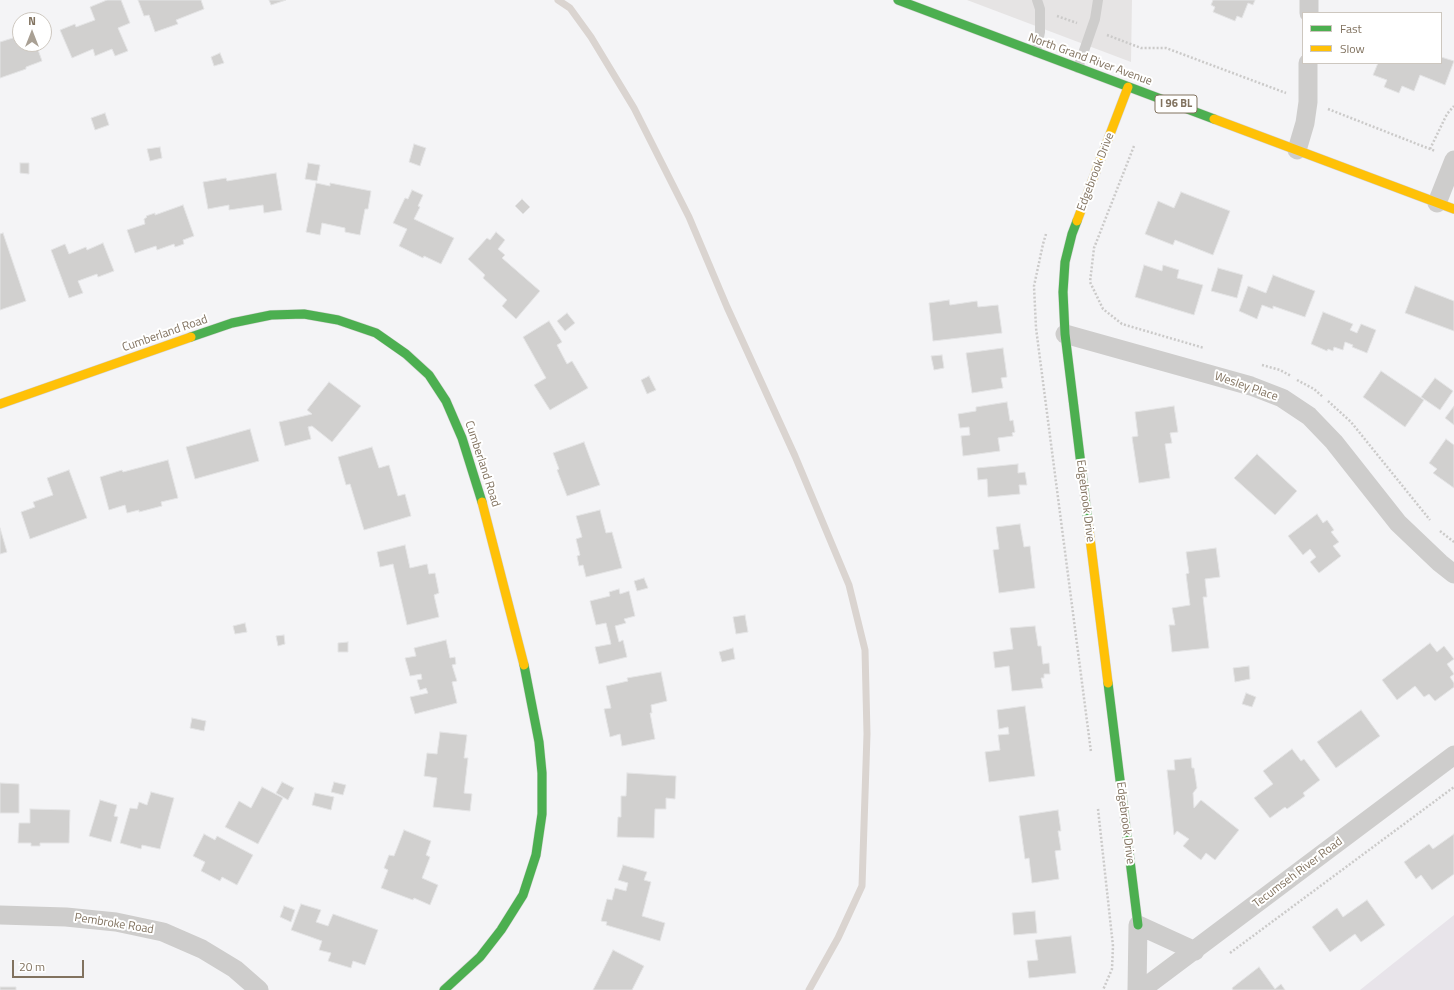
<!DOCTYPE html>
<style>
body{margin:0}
#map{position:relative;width:1454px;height:990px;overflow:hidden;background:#f4f4f6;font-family:"Titillium Web",sans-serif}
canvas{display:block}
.legend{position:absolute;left:1302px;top:12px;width:140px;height:52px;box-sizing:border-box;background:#fff;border:1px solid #cdc7bf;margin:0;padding:5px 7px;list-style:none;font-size:12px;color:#81725f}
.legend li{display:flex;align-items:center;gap:8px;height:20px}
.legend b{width:20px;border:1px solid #cdc7bf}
.north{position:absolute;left:12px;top:12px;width:40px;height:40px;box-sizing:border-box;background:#fff;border:1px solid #cdc7bf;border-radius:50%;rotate:0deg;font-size:11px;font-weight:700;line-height:16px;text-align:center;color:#81725f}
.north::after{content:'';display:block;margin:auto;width:14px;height:18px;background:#a9a094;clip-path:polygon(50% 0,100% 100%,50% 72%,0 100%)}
.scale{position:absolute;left:12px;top:960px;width:72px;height:18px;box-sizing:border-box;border:2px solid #81725f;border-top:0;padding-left:5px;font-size:12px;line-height:14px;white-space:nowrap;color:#81725f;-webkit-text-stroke:3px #fff;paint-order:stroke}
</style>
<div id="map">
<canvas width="1454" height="990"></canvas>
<ul class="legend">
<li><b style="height:5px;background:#4caf50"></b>Fast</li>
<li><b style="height:5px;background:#ffc107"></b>Slow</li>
</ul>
<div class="north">N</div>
<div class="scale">20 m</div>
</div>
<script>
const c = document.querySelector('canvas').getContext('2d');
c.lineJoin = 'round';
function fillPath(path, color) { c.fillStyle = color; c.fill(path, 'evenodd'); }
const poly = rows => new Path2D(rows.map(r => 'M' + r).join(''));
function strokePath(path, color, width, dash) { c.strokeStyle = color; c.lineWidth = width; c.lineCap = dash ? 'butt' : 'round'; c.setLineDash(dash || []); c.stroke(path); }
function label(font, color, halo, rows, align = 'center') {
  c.font = font + ' "Titillium Web",sans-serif'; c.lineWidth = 4; c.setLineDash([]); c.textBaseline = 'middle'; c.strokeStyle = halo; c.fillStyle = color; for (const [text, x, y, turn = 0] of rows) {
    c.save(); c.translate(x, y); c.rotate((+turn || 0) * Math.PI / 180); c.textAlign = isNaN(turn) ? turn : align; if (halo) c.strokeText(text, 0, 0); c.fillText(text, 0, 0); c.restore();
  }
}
fillPath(poly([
 [967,0,1132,0,1131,62]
]), '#e6e4e4');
fillPath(poly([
 [1454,915,1454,990,1360,990]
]), '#e8e4ea');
strokePath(poly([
 [558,0,570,8,591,37,634,108,689,217,727,307,795,456,849,585,865,650,867,734,862,886,838,938,809,990]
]), '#dad4d0', 7);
const building = poly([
 [107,0,121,0,130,23,118,28,128,51,115,56,112,49,95,56,93,49,72,58,60,30,75,24,76,27,95,20,90,7,107,0],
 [138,0,201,0,204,9,176,20,178,24,155,32,149,15,144,16,138,0],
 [269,0,286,0,271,5,269,0],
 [1213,0,1255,0,1253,5,1248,3,1242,18,1237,16,1235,21,1213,12,1215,7,1211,5,1213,0],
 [16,37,18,41,20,41,20,44,36,44,42,61,26,67,26,69,0,78,0,42,16,37],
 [220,53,224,63,214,66,211,57,220,53],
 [1441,57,1454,61,1445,85,1420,75,1414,91,1402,86,1399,93,1384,87,1387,80,1373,75,1378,63,1441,63,1441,57],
 [105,113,109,125,95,130,91,118,105,113],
 [414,144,426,148,420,166,409,162,414,144],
 [160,147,162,158,150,161,147,149,160,147],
 [20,163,29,163,29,174,20,173,20,163],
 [308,163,320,165,317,181,305,179,308,163],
 [276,173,282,210,264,213,263,205,229,210,229,205,208,209,203,182,226,178,227,181,276,173],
 [316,183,330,186,330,183,371,191,368,209,365,209,360,235,345,232,345,228,322,223,320,235,306,232,316,183],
 [412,190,423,195,418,206,420,207,414,219,454,238,441,264,424,256,423,258,399,246,407,229,393,223,405,198,408,199,412,190],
 [1181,192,1230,211,1213,255,1175,240,1173,245,1145,234,1158,201,1174,208,1181,192],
 [522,199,530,207,523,214,515,206,522,199],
 [183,205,194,236,183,240,184,244,175,247,174,244,157,250,156,246,135,253,127,230,145,224,144,219,147,217,146,216,155,213,155,215,183,205],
 [496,232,505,240,498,249,505,255,502,258,540,291,516,319,502,306,507,300,483,278,485,275,468,259,487,238,490,240,496,232],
 [3,233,26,301,0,310,0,234,3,233],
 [103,243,114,271,98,277,97,274,78,281,83,293,69,298,51,250,65,244,69,254,86,247,87,250,103,243],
 [1144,265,1162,271,1163,265,1179,270,1177,278,1203,285,1194,315,1135,297,1144,265],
 [1218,268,1243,275,1237,298,1211,291,1218,268],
 [1273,275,1315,291,1305,317,1273,306,1273,309,1262,305,1257,319,1239,311,1248,286,1266,293,1273,275],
 [1415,286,1454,301,1454,331,1405,313,1415,286],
 [949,300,950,305,977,301,978,307,998,305,1002,333,933,341,929,303,949,300],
 [1323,312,1353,324,1350,330,1357,333,1361,324,1376,330,1367,353,1352,347,1353,345,1345,342,1343,350,1334,347,1333,351,1328,349,1327,351,1311,344,1323,312],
 [567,313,575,323,565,331,557,321,567,313],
 [549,321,562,342,557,345,567,364,572,361,588,388,550,410,534,385,546,378,523,337,549,321],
 [1003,348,1007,377,1001,378,1003,388,972,393,966,353,1003,348],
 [942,355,944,368,934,370,931,356,942,355],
 [1381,371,1424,400,1405,427,1363,397,1381,371],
 [649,376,656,390,647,394,641,380,649,376],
 [1435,378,1453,391,1440,410,1421,397,1435,378],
 [329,382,361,406,332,442,312,426,308,427,311,439,285,446,279,422,312,414,307,410,329,382],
 [1007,402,1010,421,1013,420,1015,432,1012,433,1013,436,998,438,1000,451,963,456,961,436,970,435,969,427,960,428,958,414,976,411,976,407,1007,402],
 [1174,406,1178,432,1170,433,1172,443,1165,444,1170,478,1139,483,1132,437,1138,436,1135,412,1174,406],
 [1454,406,1454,425,1445,418,1454,406],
 [250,429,259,461,195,479,186,447,250,429],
 [1446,439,1454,445,1454,488,1433,473,1437,469,1429,463,1446,439],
 [584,442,600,485,567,496,557,470,559,469,553,453,584,442],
 [372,447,379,468,389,465,398,496,405,494,411,516,364,530,350,484,346,485,338,457,372,447],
 [1257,454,1297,491,1275,515,1234,478,1257,454],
 [168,460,178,498,161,502,162,506,139,512,139,510,127,513,125,505,109,510,100,477,122,470,123,472,168,460],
 [1018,464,1018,473,1025,472,1027,485,1019,485,1020,494,988,497,987,479,978,480,977,468,1018,464],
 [69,470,87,518,30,539,21,512,35,507,33,502,53,495,47,478,69,470],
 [600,510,606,533,612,532,622,568,586,577,583,565,579,566,577,556,580,555,576,539,582,537,576,516,600,510],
 [1317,514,1323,523,1327,520,1334,530,1331,532,1339,542,1333,546,1341,556,1319,573,1310,562,1316,557,1310,549,1303,555,1288,536,1317,514],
 [1020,524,1024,547,1030,546,1035,588,999,593,993,550,999,549,996,527,1020,524],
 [0,528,7,552,0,554,0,528],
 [405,545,410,568,427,564,429,574,435,573,439,593,434,595,439,617,407,625,393,564,380,567,377,552,405,545],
 [1216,548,1220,577,1205,579,1207,597,1203,597,1209,648,1172,652,1169,625,1175,625,1172,608,1190,605,1186,574,1189,573,1186,552,1216,548],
 [644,578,648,588,637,591,634,581,644,578],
 [619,589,620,594,629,591,635,616,624,619,626,623,615,626,619,642,623,640,627,657,599,664,595,647,611,644,606,623,596,625,590,601,610,596,609,592,619,589],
 [745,615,748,632,736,634,733,617,745,615],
 [245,623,247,632,235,634,233,626,245,623],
 [1035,626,1038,646,1041,646,1043,664,1049,663,1050,674,1044,674,1044,678,1041,678,1043,688,1012,691,1009,666,995,668,993,652,1013,649,1010,628,1035,626],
 [284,635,285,644,278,646,276,636,284,635],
 [446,640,450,658,455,657,456,664,452,665,457,681,452,682,457,703,415,714,410,697,428,693,426,688,420,690,417,680,422,679,421,674,410,676,405,658,416,656,414,648,446,640],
 [348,642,348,652,338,652,338,643,348,642],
 [1430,643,1437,652,1444,646,1454,659,1447,664,1454,674,1450,677,1454,683,1454,687,1435,701,1429,694,1424,697,1415,686,1397,700,1382,680,1430,643],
 [733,648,735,659,722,662,719,652,733,648],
 [1249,666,1250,679,1235,682,1233,668,1249,666],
 [661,672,667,701,651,705,652,713,650,713,655,739,622,746,620,734,610,737,604,709,611,708,606,686,628,681,627,678,661,672],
 [1246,693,1256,697,1252,707,1242,704,1246,693],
 [1025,706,1035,776,989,782,985,752,1000,750,998,735,1009,734,1008,727,999,729,997,710,1025,706],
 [1361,710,1380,736,1336,768,1317,742,1361,710],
 [192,718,206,721,204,731,190,728,192,718],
 [440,732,467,735,464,758,468,758,464,793,472,794,470,811,433,807,437,778,424,776,427,753,437,754,440,732],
 [1292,749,1301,761,1304,759,1320,780,1303,793,1305,796,1287,809,1285,807,1270,818,1254,798,1273,784,1263,771,1292,749],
 [1191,758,1192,768,1194,768,1197,788,1193,793,1194,808,1201,800,1239,830,1215,860,1206,853,1201,860,1183,846,1189,839,1177,831,1174,835,1167,770,1175,770,1174,760,1191,758],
 [627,773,676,776,675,799,666,798,666,809,655,809,654,838,617,837,618,817,621,817,621,796,626,796,627,773],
 [282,782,294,788,288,800,276,793,282,782],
 [334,782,346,785,343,795,331,792,334,782],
 [0,783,19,784,19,813,0,813,0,783],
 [262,787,283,798,258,844,225,827,239,801,251,808,262,787],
 [151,792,174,798,160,849,142,845,141,849,120,843,130,808,137,809,139,802,147,805,151,792],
 [315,793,334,797,331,810,312,805,315,793],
 [100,800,117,805,114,816,118,817,111,842,89,836,100,800],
 [30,809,70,810,69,843,40,843,40,846,31,846,31,843,18,843,19,823,30,823,30,809],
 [1058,810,1061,831,1058,831,1061,850,1055,851,1059,879,1032,883,1029,858,1025,859,1019,816,1058,810],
 [404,830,431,841,426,855,430,857,422,878,438,885,430,905,414,898,413,900,381,888,388,870,384,868,389,855,394,856,404,830],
 [204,834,215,840,217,836,253,855,237,885,222,877,220,881,201,871,205,862,193,856,204,834],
 [1454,834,1454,874,1432,890,1421,875,1416,879,1404,862,1429,844,1433,849,1454,834],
 [623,865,647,872,644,880,651,882,642,916,665,923,660,941,606,925,607,922,601,921,607,899,612,900,615,888,626,891,628,883,618,880,623,865],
 [1367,900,1385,925,1361,942,1355,934,1330,952,1312,927,1337,908,1343,917,1367,900],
 [301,904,321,910,316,922,328,926,333,914,378,930,365,965,353,961,351,968,328,961,331,953,319,950,322,941,291,930,301,904],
 [284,906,295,910,291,922,280,917,284,906],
 [1035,911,1037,933,1014,935,1012,913,1035,911],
 [1071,936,1076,973,1029,978,1027,961,1038,960,1035,940,1071,936],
 [613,950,644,966,632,990,593,990,613,950],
 [1259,967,1275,989,1281,984,1285,990,1233,990,1232,988,1259,967],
 [0,987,16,987,16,990,0,990,0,987]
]);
fillPath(building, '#d1d0cf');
strokePath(building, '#e4e4e5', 1);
const fast = poly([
 [898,0,1214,119],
 [1077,221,1072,234,1065,262,1063,292,1065,334,1088,522],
 [191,337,232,323,271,315,304,314,338,320,376,333,406,354,429,375,446,401,462,438,482,502],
 [1108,683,1138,925],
 [444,990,480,957,501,930,523,895,536,855,542,814,542,773,539,742,524,665]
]);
const slow = poly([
 [1214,119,1454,209],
 [1077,221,1128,87],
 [0,404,191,337],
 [482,502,524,665],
 [1088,522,1108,683]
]);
strokePath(fast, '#d3d2d1', 10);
strokePath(slow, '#d3d2d1', 10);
strokePath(poly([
 [1057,16,1077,23],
 [1107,35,1141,48,1166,48,1286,93],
 [1328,109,1435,151],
 [1134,146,1094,248,1090,282,1103,309,1122,324,1204,348],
 [1430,149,1447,114,1454,106],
 [1046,234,1043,244,1034,286,1036,328,1091,752],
 [1262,365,1280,370,1291,376],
 [1297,380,1314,389,1323,397],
 [1328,401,1351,422,1430,520],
 [1440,531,1454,542],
 [1098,809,1113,946,1112,969,1103,990],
 [1230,953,1454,787]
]), '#cbcac9', 2.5, [2, 2]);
strokePath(poly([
 [1036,52,1040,32,1040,9,1037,0],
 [1078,68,1095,19,1098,0]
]), '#cecdcc', 10);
strokePath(poly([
 [1309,13,1309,0],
 [1297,150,1305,123,1308,102,1308,63],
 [1437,203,1454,160],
 [1065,334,1251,386,1282,398,1309,416,1334,442,1398,523,1440,563,1454,574],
 [0,915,66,917,116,922,163,932,202,949,235,969,259,990],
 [1137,990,1138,925,1195,951],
 [1141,990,1454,755]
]), '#cecdcc', 19);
strokePath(fast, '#4caf50', 9);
strokePath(slow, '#ffc107', 9);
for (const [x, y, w] of [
 [1176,104,42]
]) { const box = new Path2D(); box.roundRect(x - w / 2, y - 9, w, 18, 3); c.fillStyle = '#fff'; c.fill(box); strokePath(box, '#81725f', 1); }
label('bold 11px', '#81725f', null, [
 ["I 96 BL",1176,104]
]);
label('12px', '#81725f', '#fff', [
 ["North Grand River Avenue",1090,60,20],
 ["Edgebrook Drive",1096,172,-69],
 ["Cumberland Road",165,334,-19],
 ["Wesley Place",1246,387,19],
 ["Cumberland Road",482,464,72],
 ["Edgebrook Drive",1085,501,83],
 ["Edgebrook Drive",1125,823,83],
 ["Tecumseh River Road",1298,873,-37],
 ["Pembroke Road",114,924,9]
]);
</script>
